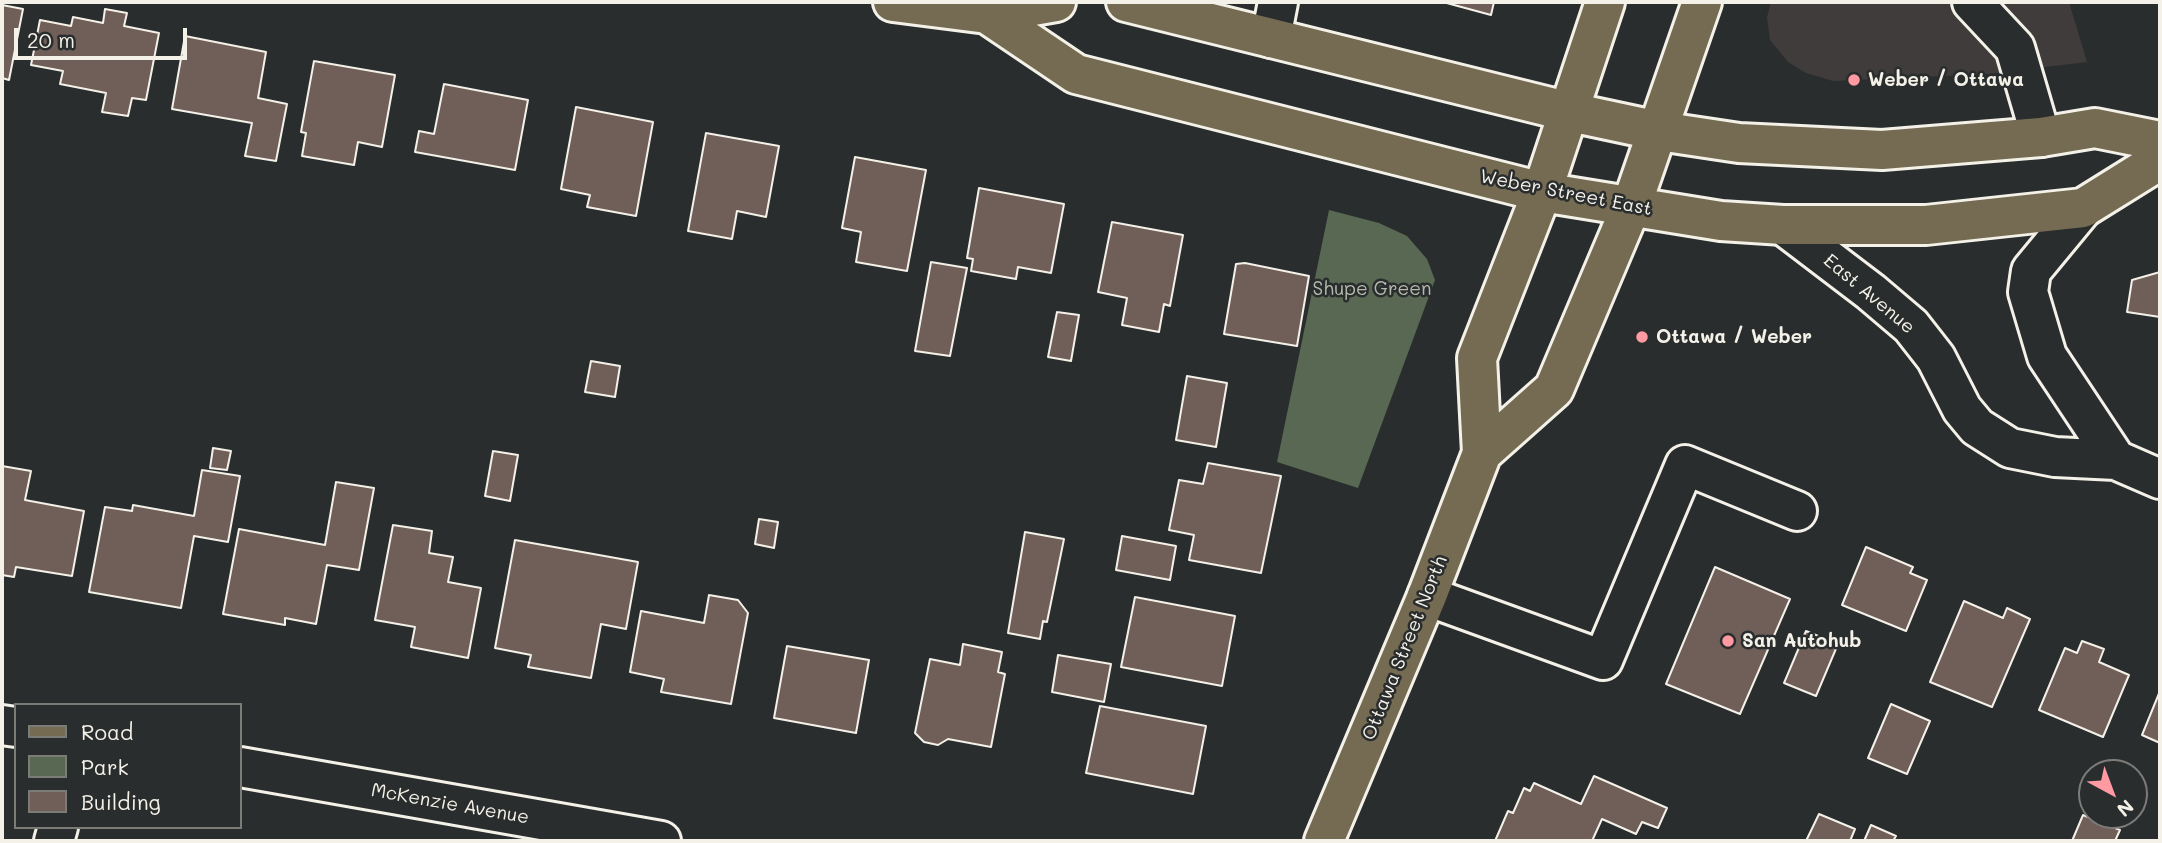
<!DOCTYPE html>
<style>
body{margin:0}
#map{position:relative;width:2162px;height:843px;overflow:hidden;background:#2a2d2e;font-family:Mali,sans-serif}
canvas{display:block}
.frame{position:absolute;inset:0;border:4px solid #f4f1e8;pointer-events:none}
.legend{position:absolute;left:14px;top:703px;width:228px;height:126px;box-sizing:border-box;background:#2a2d2e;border:2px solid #7b7b78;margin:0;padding:9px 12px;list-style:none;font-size:21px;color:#f4f1e8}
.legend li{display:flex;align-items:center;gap:14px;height:35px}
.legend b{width:35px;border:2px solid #7b7b78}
.north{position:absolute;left:2078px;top:759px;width:70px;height:70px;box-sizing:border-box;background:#2a2d2e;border:2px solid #7b7b78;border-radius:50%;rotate:139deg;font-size:19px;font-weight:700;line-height:28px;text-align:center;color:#f4f1e8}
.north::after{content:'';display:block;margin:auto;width:24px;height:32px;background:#ff9aa2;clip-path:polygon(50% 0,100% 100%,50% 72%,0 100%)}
.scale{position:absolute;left:14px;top:28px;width:173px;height:32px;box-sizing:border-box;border:4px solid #f4f1e8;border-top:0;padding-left:9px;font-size:21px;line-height:24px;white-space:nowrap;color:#f4f1e8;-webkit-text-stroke:5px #2a2d2e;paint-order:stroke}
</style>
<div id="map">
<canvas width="2162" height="843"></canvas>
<div class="frame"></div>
<ul class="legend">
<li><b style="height:9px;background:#746b52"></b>Road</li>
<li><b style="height:19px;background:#586852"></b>Park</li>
<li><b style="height:19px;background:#705e59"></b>Building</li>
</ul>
<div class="north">N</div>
<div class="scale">20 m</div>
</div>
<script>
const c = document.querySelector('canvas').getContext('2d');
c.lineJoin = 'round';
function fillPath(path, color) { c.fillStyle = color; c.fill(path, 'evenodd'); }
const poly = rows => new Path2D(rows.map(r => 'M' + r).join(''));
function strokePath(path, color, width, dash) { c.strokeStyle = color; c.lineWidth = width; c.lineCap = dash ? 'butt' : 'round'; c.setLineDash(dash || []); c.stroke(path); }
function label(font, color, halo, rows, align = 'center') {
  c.font = font + ' Mali,sans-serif'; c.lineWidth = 5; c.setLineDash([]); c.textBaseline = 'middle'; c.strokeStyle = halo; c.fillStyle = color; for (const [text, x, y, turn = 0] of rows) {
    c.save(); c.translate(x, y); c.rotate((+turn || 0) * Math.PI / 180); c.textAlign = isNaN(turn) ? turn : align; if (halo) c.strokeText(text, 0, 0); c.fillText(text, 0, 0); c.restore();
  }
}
fillPath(poly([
 [1771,2,2069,2,2087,62,1989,74,1833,81,1806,73,1788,62,1770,40,1767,17]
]), '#3f3c3b');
fillPath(poly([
 [1329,210,1379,223,1407,236,1427,259,1435,280,1358,488,1277,462]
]), '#586852');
const building = poly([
 [1443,2,1494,2,1491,15,1443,2],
 [2,5,23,9,9,80,2,78,2,5],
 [105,9,127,13,124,26,159,33,146,100,132,98,128,116,102,112,106,93,60,84,63,71,31,65,40,20,71,26,73,17,103,23,105,9],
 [185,36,266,52,258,98,287,104,276,161,245,156,252,123,172,109,185,36],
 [314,61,395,75,382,147,358,142,354,165,302,156,306,133,301,132,314,61],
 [444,84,528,100,515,170,415,152,419,131,434,134,444,84],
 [576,107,653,122,636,216,587,207,590,195,561,189,576,107],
 [706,133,779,146,766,217,737,211,732,239,688,231,706,133],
 [855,157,926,170,907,271,856,262,861,232,842,228,855,157],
 [979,188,1064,204,1051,273,1018,267,1016,279,971,271,973,259,967,258,979,188],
 [1112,222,1183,235,1170,306,1164,304,1159,332,1122,325,1127,298,1098,292,1112,222],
 [931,262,967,268,950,356,915,351,931,262],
 [1245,263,1309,276,1297,346,1224,334,1236,264,1245,263],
 [2160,272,2160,317,2127,312,2132,280,2160,272],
 [1057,312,1079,315,1071,361,1048,357,1057,312],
 [591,361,620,366,615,397,585,392,591,361],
 [1187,376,1227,383,1216,447,1176,440,1187,376],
 [213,448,231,451,227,470,210,468,213,448],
 [493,451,518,455,510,501,485,496,493,451],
 [1208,463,1281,476,1261,573,1189,560,1194,535,1169,530,1179,480,1203,484,1208,463],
 [2,466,31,471,25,500,84,511,72,576,16,567,14,577,2,575,2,466],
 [202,470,240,476,228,542,194,536,181,608,89,592,105,507,132,511,133,505,194,516,202,470],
 [336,482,374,488,359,570,327,565,316,624,285,618,285,625,223,614,239,529,325,545,336,482],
 [759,519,778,522,774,548,755,544,759,519],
 [393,525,432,531,429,553,453,557,448,582,481,588,468,658,411,647,415,627,375,620,393,525],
 [1025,532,1064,539,1047,622,1043,621,1040,639,1008,633,1025,532],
 [1122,536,1176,546,1170,580,1116,570,1122,536],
 [515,540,638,562,626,629,601,624,591,678,528,667,531,655,495,648,515,540],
 [1866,547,1913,567,1910,573,1927,580,1906,631,1842,605,1866,547],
 [1715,567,1790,599,1740,714,1666,684,1715,567],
 [709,595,738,600,748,613,731,704,661,692,664,679,630,672,641,611,704,623,709,595],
 [1135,597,1235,616,1222,686,1121,667,1135,597],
 [1964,601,2003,618,2007,608,2030,619,1992,707,1930,682,1964,601],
 [1806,631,1838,644,1816,696,1784,683,1806,631],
 [2082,641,2104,649,2099,662,2129,675,2103,737,2039,710,2065,648,2077,653,2082,641],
 [963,644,1002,652,998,672,1005,674,991,747,948,739,938,745,924,742,915,733,930,659,960,665,963,644],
 [787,646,869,660,856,733,774,718,787,646],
 [1058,655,1111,664,1104,702,1052,692,1058,655],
 [2160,691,2160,743,2142,735,2160,691],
 [1891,704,1930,721,1907,774,1868,758,1891,704],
 [1100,706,1206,726,1193,794,1086,773,1100,706],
 [1594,776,1667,808,1658,828,1642,822,1636,834,1602,819,1592,841,1495,841,1508,811,1513,813,1524,788,1530,791,1534,783,1581,804,1594,776],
 [1819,814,1855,829,1850,841,1806,841,1819,814],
 [2083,815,2120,830,2115,841,2072,841,2083,815],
 [1871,825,1896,836,1893,841,1864,841,1871,825]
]);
fillPath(building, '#705e59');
strokePath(building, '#f4f1e8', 2);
const minor = poly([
 [1972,2,2015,48,2041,137],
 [1271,38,1278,2],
 [2083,208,2031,271,2028,292,2047,356,2116,460],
 [1783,225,1871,292,1911,326,1936,358,1962,409,1977,427,2010,448,2055,457,2116,460,2160,479],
 [1427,596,1603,660,1685,465,1797,511],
 [2,725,16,727],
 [240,767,661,841],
 [54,841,58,827]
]);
const major = poly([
 [893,2,987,14,1056,2],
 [1126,2,1570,112,1659,131,1739,143,1882,150,2041,137,2095,128,2160,141],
 [987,14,1076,74,1542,192,1721,221,1783,225,1926,225,2083,208,2160,160],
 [1482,453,1554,389,1631,207,1702,2],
 [1324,841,1427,596,1482,453,1477,358,1542,192,1605,2]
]);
strokePath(minor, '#f4f1e8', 44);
strokePath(major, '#f4f1e8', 44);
strokePath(minor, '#2a2d2e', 38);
strokePath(major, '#746b52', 38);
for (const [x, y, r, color] of [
 [1854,80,7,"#ff9aa2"],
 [1642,337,7,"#ff9aa2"],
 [1728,641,7,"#ff9aa2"]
]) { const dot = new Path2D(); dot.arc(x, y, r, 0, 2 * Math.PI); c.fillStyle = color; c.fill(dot); strokePath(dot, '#2a2d2e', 2.5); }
label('bold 19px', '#f4f1e8', '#2a2d2e', [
 ["Weber / Ottawa",1868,80],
 ["Ottawa / Weber",1656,337],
 ["San Autohub",1742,641]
], 'left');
label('19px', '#f4f1e8', '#2a2d2e', [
 ["Weber Street East",1566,193,11],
 ["East Avenue",1869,294,40],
 ["Ottawa Street North",1405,648,-68],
 ["McKenzie Avenue",450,804,10]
]);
label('19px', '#b6baac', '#2a2d2e', [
 ["Shupe Green",1372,289]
]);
</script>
